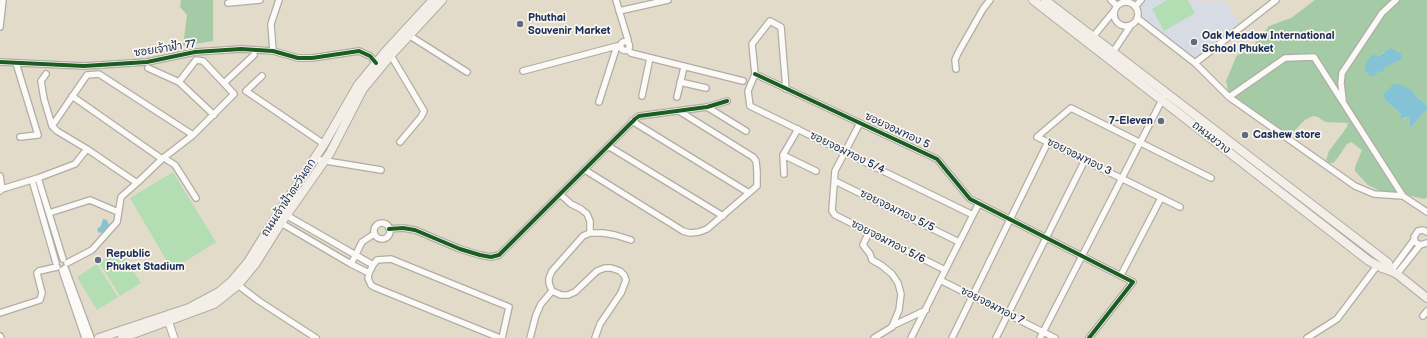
<!DOCTYPE html>
<meta charset="utf-8">
<style>
body{margin:0}
canvas{display:block;background:#e3dbc9}
</style>
<canvas width="1427" height="338"></canvas>
<script>
const c = document.querySelector('canvas').getContext('2d');
c.lineJoin = 'round';
function fillPath(path, color) { c.fillStyle = color; c.fill(path, 'evenodd'); }
const poly = rows => new Path2D(rows.map(r => 'M' + r).join(''));
function strokePath(path, color, width, dash) { c.strokeStyle = color; c.lineWidth = width; c.lineCap = dash ? 'butt' : 'round'; c.setLineDash(dash || []); c.stroke(path); }
function label(font, color, halo, rows, align = 'center') {
  c.font = font + ' "Balsamiq Sans","Playpen Sans Thai",sans-serif'; c.lineWidth = 3.5; c.setLineDash([]); c.textBaseline = 'middle'; c.strokeStyle = halo; c.fillStyle = color; for (const [text, x, y, turn = 0] of rows) {
    c.save(); c.translate(x, y); c.rotate((+turn || 0) * Math.PI / 180); c.textAlign = isNaN(turn) ? turn : align; if (halo) c.strokeText(text, 0, 0); c.fillText(text, 0, 0); c.restore();
  }
}
fillPath(poly([
 [1138,0,1225,1,1241,26,1195,57,1191,58,1139,18,1140,12,1137,6]
]), '#d7dbe4');
fillPath(poly([
 [1167,0,1188,0,1195,13,1164,31,1152,9],
 [173,172,216,242,172,270,130,198],
 [120,250,141,283,120,296,99,263],
 [97,264,118,297,97,310,77,277]
]), '#b3deb4');
fillPath(poly([
 [181,0,213,0,213,41,183,46,187,15,180,7],
 [1315,0,1427,0,1427,106,1416,96,1412,90,1386,101,1400,113,1402,121,1406,117,1409,117,1410,128,1427,109,1427,198,1424,199,1398,193,1380,191,1368,185,1355,171,1355,167,1362,150,1351,142,1347,144,1337,159,1333,163,1329,163,1326,160,1329,151,1347,127,1348,123,1325,122,1318,117,1313,116,1305,120,1289,136,1279,134,1271,130,1243,107,1228,90,1226,81,1237,55,1249,51,1269,26,1291,18],
 [1384,52,1402,59,1384,67,1374,76,1377,57]
]), '#a4cba5');
fillPath(poly([
 [1391,48,1401,54,1402,59,1385,67,1383,72,1380,71,1374,76,1369,76,1365,70,1365,63,1373,54,1377,57],
 [1394,84,1398,84,1412,90,1416,96,1427,106,1427,109,1410,128,1409,117,1405,117,1402,121,1400,113,1386,101,1383,94],
 [103,219,107,220,109,225,103,232,99,233,97,229,101,226]
]), '#84c3d5');
const minor = poly([
 [616,0,628,40,628,42],
 [1111,0,1117,6],
 '1114 14a12 12 0 1 1 24 0a12 12 0 1 1-24 0Z',
 [228,3,260,0],
 [1135,7,1141,0],
 [619,11,668,0],
 [1137,18,1195,63,1229,97,1355,186,1374,194,1403,196],
 [0,27,3,0],
 [407,34,467,72],
 [1092,38,1114,11],
 '620.5 46a4.5 4.5 0 1 1 9 0a4.5 4.5 0 1 1-9 0Z',
 [628,50,631,53,743,81],
 [273,51,271,24,279,0],
 [1113,52,1131,25],
 [390,54,424,111,421,117,400,142],
 [0,62,84,66,147,62,195,52,241,49,273,51,298,58,312,58,359,51,370,56,376,63],
 [16,63,38,135,20,137],
 [1195,63,1276,0],
 [148,68,179,82,214,115],
 [956,69,955,60,958,53,983,9,990,0],
 [523,71,617,46,621,46],
 [46,74,41,81,44,99,52,126],
 [755,74,937,159,970,199,1133,282,1089,338],
 [755,74,748,91,750,106,973,215],
 [755,74,752,44,770,21,781,27,786,89],
 [262,76,246,91,324,144],
 [680,82,706,88],
 [224,83,254,55],
 [72,96,162,159],
 [642,96,650,58],
 [677,97,684,67],
 [1229,97,1285,58,1314,57,1403,196,1427,212],
 [1343,100,1341,83,1342,73,1382,13,1396,0],
 [599,102,617,46],
 [707,107,746,131],
 [632,121,749,193],
 [860,123,835,171,832,211,835,215,945,270],
 [608,146,723,216],
 [783,155,816,171],
 [164,158,175,165,196,198],
 [314,159,381,170],
 [585,170,683,231,690,233,699,232,707,229,757,186,757,171,756,161,753,157,679,111],
 [784,174,783,155,798,129],
 [0,176,2,189],
 [38,178,63,259],
 [32,180,56,263],
 [835,181,959,242],
 [137,183,87,149,57,131,52,126,87,75,99,74,193,135],
 [0,191,2,189,38,178,75,164,87,149],
 [560,194,571,204,581,209,587,214,590,221,590,233],
 [1180,207,1037,137,1071,108,1211,178],
 [49,213,90,200,118,212],
 [286,215,373,265],
 [281,223,351,264,369,273],
 '374 231a8 8 0 1 1 16 0a8 8 0 1 1-16 0Z',
 [389,229,403,228,415,230,460,249,480,255,491,257,499,255,635,119,639,116,707,107,727,101],
 [869,232,863,245,870,254,872,260,881,265,892,274,898,283,901,294,899,310,892,327,874,338],
 [1427,232,1423,230,1418,231,1414,237,1415,242,1420,245,1427,243],
 [67,263,92,250,117,222,121,197,137,183,162,159,193,135,234,94,203,61,196,60,179,82],
 [351,264,362,242,374,234],
 [65,268,91,338],
 [62,270,85,338],
 [1391,271,1414,240],
 [1397,274,1420,245],
 [1121,275,1161,198],
 [940,280,1055,338],
 [238,285,259,301,316,338],
 [0,313,40,300,42,293,37,273,39,271,57,267],
 [1423,316,1427,311],
 [892,326,926,310],
 [0,336,1,338],
 [500,338,374,287,371,285,368,278,369,273,373,265,377,260,391,259,509,307,502,338],
 [530,338,536,315,541,304,552,291],
 [595,338,600,324,621,293,626,280,624,275,620,271,611,268,605,268,597,271,575,292,568,295,561,295,552,291,549,283,549,278,552,271,583,236,590,233,603,233,615,235,631,240],
 [911,338,979,203],
 [952,338,1048,142],
 [996,338,1085,160],
 [1040,338,1163,98],
 [1307,338,1337,319,1377,266]
]);
const tertiary = poly([
 [167,317,174,338]
]);
const secondary = poly([
 [1033,0,1369,261,1382,268,1391,271,1397,274,1427,298],
 [1045,0,1388,263,1391,271],
 [99,338,189,308,219,292,232,281,248,262,274,220,324,144,358,85,386,51,433,0],
 [122,338,214,304,238,285,256,263,281,223,330,153,363,89,391,55,442,0]
]);
strokePath(minor, '#b0ada7', 8);
strokePath(tertiary, '#b0ada7', 9);
strokePath(secondary, '#b0ada7', 10);
strokePath(minor, '#fbfaf7', 5.5);
strokePath(tertiary, '#fbfaf7', 7);
strokePath(secondary, '#f3efe8', 8);
strokePath(poly([
 [0,62,84,66,147,62,195,52,241,49,273,51,298,58,312,58,359,51,370,56,376,63],
 [755,74,937,159,970,199,1133,282,1089,338],
 [389,229,403,228,415,230,460,249,480,255,491,257,499,255,635,119,639,116,707,107,727,101]
]), '#1b5e20', 4);
for (const [x, y, r, color] of [
 [520,24,4,"#616b83"],
 [1194,42,4,"#616b83"],
 [1161,121,4,"#616b83"],
 [1245,135,4,"#616b83"],
 [98,260,4,"#616b83"]
]) { const dot = new Path2D(); dot.arc(x, y, r, 0, 2 * Math.PI); c.fillStyle = color; c.fill(dot); strokePath(dot, '#fbf7ec', 1.5); }
label('bold 11px', '#1b2f5e', '#fbf7ec', [
 ["Phuthai",528,18],
 ["Souvenir Market",528,31],
 ["Oak Meadow International",1202,36],
 ["School Phuket",1202,49],
 ["7-Eleven",1153,121,"right"],
 ["Cashew store",1253,135],
 ["Republic",106,254],
 ["Phuket Stadium",106,267]
], 'left');
label('11px', '#1b2f5e', '#fbf7ec', [
 ["ซอยเจ้าฟ้า 77",165,49,-9],
 ["ซอยจอมทอง 5",897,131,25],
 ["ถนนขวาง",1211,138,38],
 ["ซอยจอมทอง 5/4",847,153,26],
 ["ซอยจอมทอง 3",1079,157,26],
 ["ถนนเจ้าฟ้าตะวันตก",289,198,-57],
 ["ซอยจอมทอง 5/5",897,211,26],
 ["ซอยจอมทอง 5/6",888,242,27],
 ["ซอยจอมทอง 7",992,306,27]
]);
</script>
